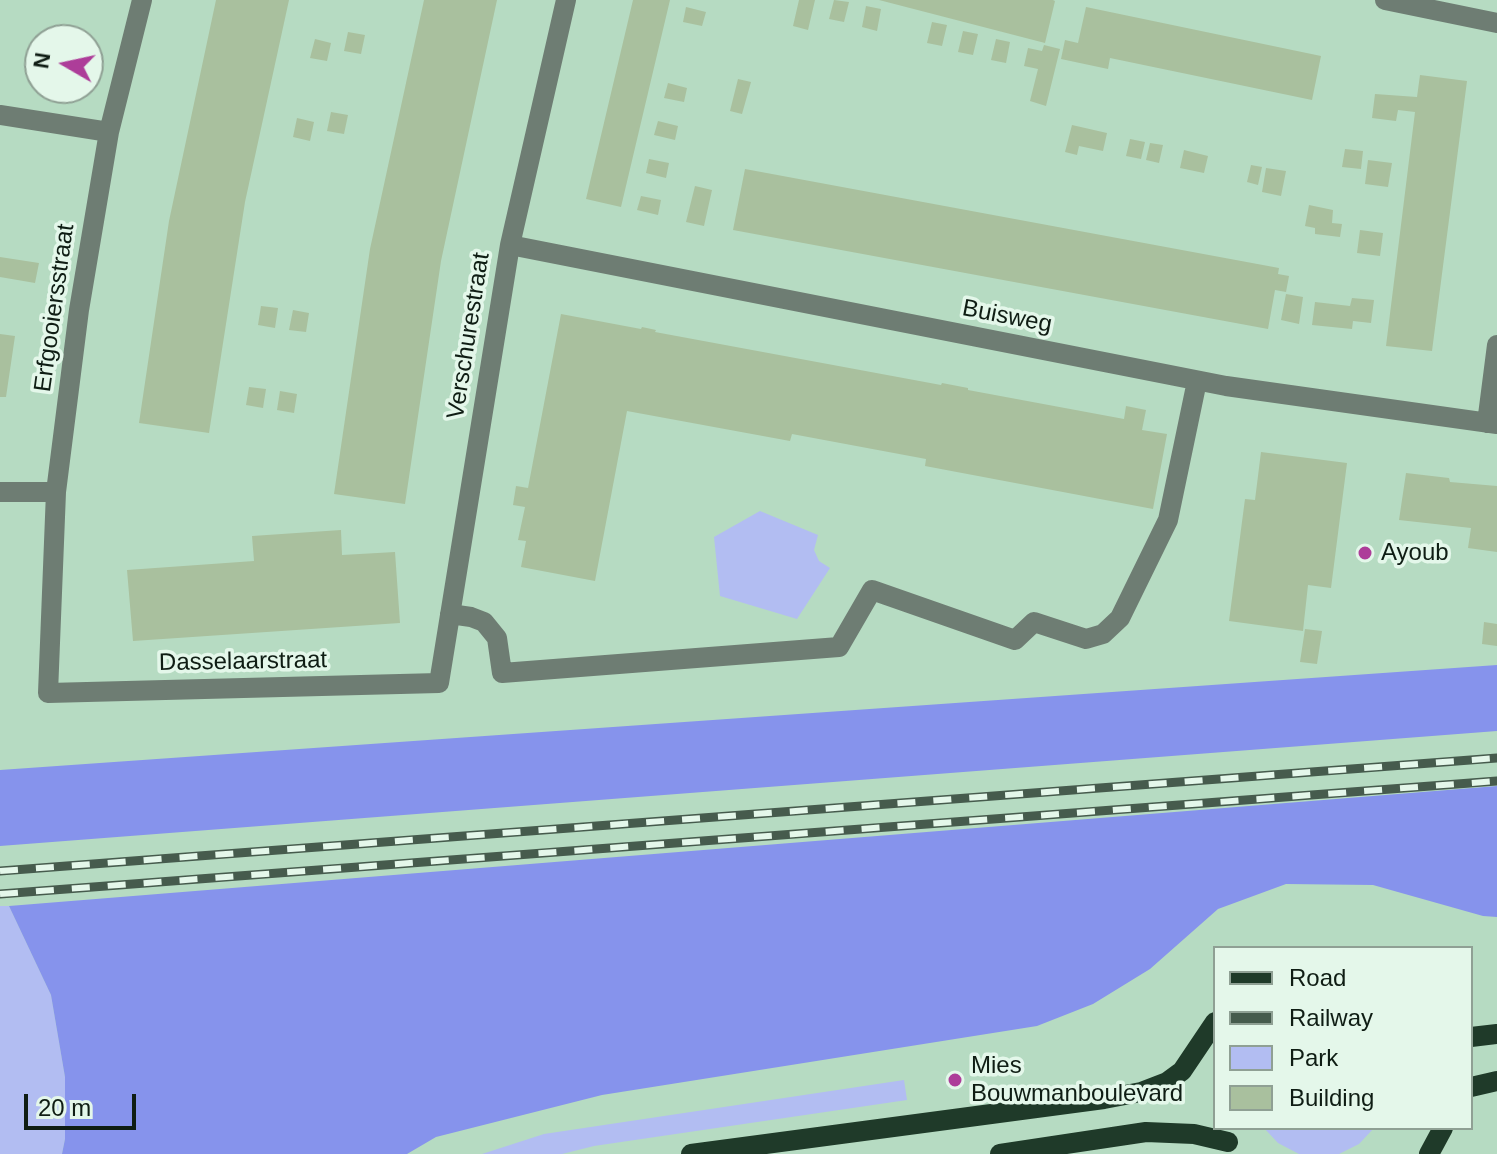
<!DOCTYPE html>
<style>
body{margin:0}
#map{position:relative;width:1497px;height:1154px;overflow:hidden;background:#b6dbc2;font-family:Arial,sans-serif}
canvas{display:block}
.legend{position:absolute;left:1213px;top:946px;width:260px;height:184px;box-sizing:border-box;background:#e4f7ea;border:2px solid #8fa094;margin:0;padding:10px 14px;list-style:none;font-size:24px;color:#0f1d14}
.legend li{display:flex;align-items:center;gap:16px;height:40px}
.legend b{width:40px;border:2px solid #8fa094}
.north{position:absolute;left:24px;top:24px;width:80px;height:80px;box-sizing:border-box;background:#e4f7ea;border:2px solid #8fa094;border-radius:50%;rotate:279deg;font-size:22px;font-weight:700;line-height:32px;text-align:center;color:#0f1d14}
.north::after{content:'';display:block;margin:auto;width:28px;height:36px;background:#ad3d99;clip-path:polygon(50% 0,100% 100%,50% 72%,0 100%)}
.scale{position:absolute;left:24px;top:1094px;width:112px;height:36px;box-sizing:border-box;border:4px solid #0f1d14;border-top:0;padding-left:10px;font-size:24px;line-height:28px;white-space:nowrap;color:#0f1d14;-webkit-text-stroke:6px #e4f7ea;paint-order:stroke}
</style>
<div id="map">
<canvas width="1497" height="1154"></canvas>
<ul class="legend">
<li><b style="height:10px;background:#1f3a29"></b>Road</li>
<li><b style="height:10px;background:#465b4d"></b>Railway</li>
<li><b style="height:22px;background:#b2bdf2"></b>Park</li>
<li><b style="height:22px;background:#a9c09e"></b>Building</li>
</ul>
<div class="north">N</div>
<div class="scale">20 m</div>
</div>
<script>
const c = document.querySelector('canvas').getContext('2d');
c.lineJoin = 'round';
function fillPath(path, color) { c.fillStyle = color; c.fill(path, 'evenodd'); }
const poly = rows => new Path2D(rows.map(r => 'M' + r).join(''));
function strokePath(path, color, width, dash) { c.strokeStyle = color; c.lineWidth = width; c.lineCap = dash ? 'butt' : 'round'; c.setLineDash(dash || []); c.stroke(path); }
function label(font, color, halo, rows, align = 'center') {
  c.font = font + ' Arial,sans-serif'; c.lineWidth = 7; c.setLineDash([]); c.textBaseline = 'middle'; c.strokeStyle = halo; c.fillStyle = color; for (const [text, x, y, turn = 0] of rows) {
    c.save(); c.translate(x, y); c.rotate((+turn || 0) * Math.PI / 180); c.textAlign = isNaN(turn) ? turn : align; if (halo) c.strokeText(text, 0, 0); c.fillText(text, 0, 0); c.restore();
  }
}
fillPath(poly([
 [760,511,818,535,814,550,819,561,830,568,797,619,720,596,714,537],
 [0,906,9,906,51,995,65,1077,65,1139,62,1154,0,1154],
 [904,1080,907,1100,594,1146,562,1154,482,1154,544,1134],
 [1264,1128,1374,1128,1359,1144,1339,1154,1299,1154,1278,1143]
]), '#b2bdf2');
fillPath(poly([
 [1497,665,1497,731,0,846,0,770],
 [1497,786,1497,917,1483,916,1373,885,1286,884,1218,909,1150,969,1093,1004,1037,1026,602,1095,436,1137,407,1154,62,1154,65,1139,65,1077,51,995,9,906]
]), '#8693ec');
fillPath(poly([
 [216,0,289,0,245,202,209,433,139,423,169,221],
 [424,0,497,0,441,261,405,504,334,494,370,249],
 [633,0,670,0,621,207,586,199],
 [799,0,815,0,808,30,793,26],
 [834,0,849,2,844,22,829,19],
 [879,0,1053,0,1055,1,1045,43],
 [866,6,881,9,877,31,862,27],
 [686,7,706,12,702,26,683,22],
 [1086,7,1321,56,1312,100,1110,58,1108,69,1061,59,1065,40,1078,43],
 [932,22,947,25,942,46,927,43],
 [963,31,978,34,973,55,958,52],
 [348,32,365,35,361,54,344,51],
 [315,39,331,43,327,61,310,58],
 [996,39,1010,42,1006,63,991,60],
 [1044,45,1060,49,1046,106,1030,101,1038,69,1024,66,1028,48,1042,51],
 [1420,75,1467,81,1432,351,1386,346,1415,112,1398,110,1396,121,1372,118,1375,94,1417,97],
 [738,79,751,82,742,114,730,111],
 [668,83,687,88,684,102,664,98],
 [331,112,348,115,344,134,327,131],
 [297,118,314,122,310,141,293,137],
 [658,121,678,126,675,140,654,135],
 [1072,125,1107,133,1103,151,1079,146,1077,155,1065,152],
 [1130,139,1145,142,1141,159,1126,156],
 [1150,143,1163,145,1159,163,1146,160],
 [1345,149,1363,151,1361,169,1342,167],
 [1184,150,1208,156,1204,173,1180,168],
 [649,159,669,163,666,178,646,173],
 [1368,160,1392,163,1388,187,1365,184],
 [1251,165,1262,167,1258,185,1247,182],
 [1266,168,1286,171,1281,196,1262,192],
 [745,169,1279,268,1278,274,1289,276,1286,292,1275,290,1268,329,733,230],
 [695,186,712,190,704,226,686,222],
 [641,196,661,200,658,215,637,210],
 [1309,205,1333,210,1332,223,1342,224,1340,237,1315,234,1315,228,1305,226],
 [1360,230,1383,233,1380,256,1357,253],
 [0,257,39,263,35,283,0,277],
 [1286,294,1303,297,1299,324,1281,320],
 [1352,298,1374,300,1371,323,1353,321,1352,329,1312,325,1315,302,1350,306],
 [261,306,278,308,275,328,258,325],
 [293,310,309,313,306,332,289,330],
 [561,314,641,329,642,327,656,330,655,332,941,385,942,383,968,388,968,390,1124,419,1126,406,1146,410,1142,430,1167,434,1153,509,925,466,926,459,792,434,790,441,627,411,595,581,521,567,526,541,518,540,525,507,513,505,516,486,528,488],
 [0,334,15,336,6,397,0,397],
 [249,387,266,389,263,408,246,405],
 [280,391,297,394,294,413,277,410],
 [1261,452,1347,463,1331,588,1308,585,1303,631,1229,621,1245,499,1255,500],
 [1406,473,1449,478,1450,482,1497,486,1497,552,1468,548,1471,528,1399,520],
 [341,530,342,555,395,552,400,623,133,641,127,570,254,561,252,536],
 [1484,622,1497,624,1497,646,1482,644],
 [1305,629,1322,631,1317,664,1300,662]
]), '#a9c09e');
strokePath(poly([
 [142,0,109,132,79,310,56,492,48,693,439,683,510,245,566,0],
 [1385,0,1497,23],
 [0,115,109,132],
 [510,245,1226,386,1497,424],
 [1487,423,1497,345],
 [0,492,56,492],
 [450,614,471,617,484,622,497,638,502,673,839,647,872,590,1015,640,1034,622,1086,639,1103,634,1120,618,1168,520,1197,381]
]), '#6e7d73', 20);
strokePath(poly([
 [1471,1037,1497,1034],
 [1471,1087,1497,1081],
 [691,1154,1104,1099,1141,1092,1167,1082,1182,1071,1215,1022],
 [1000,1154,1146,1132,1194,1134,1228,1142],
 [1429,1154,1443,1128]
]), '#1f3a29', 20);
const rail = poly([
 [0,871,1497,758],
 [0,894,1497,781]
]);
strokePath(rail, '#465b4d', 9);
strokePath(rail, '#e4f7ea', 6, [18]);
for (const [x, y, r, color] of [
 [1365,553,8,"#ad3d99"],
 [955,1080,8,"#ad3d99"]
]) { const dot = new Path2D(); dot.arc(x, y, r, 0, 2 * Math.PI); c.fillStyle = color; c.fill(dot); strokePath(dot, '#e4f7ea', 3); }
label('24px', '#0f1d14', '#e4f7ea', [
 ["Erfgooiersstraat",55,308,-82],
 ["Buisweg",1007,317,11],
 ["Verschurestraat",469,336,-81],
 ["Dasselaarstraat",243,662,-1]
]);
label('24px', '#0f1d14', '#e4f7ea', [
 ["Ayoub",1381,553],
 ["Mies",971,1066],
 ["Bouwmanboulevard",971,1094]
], 'left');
</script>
